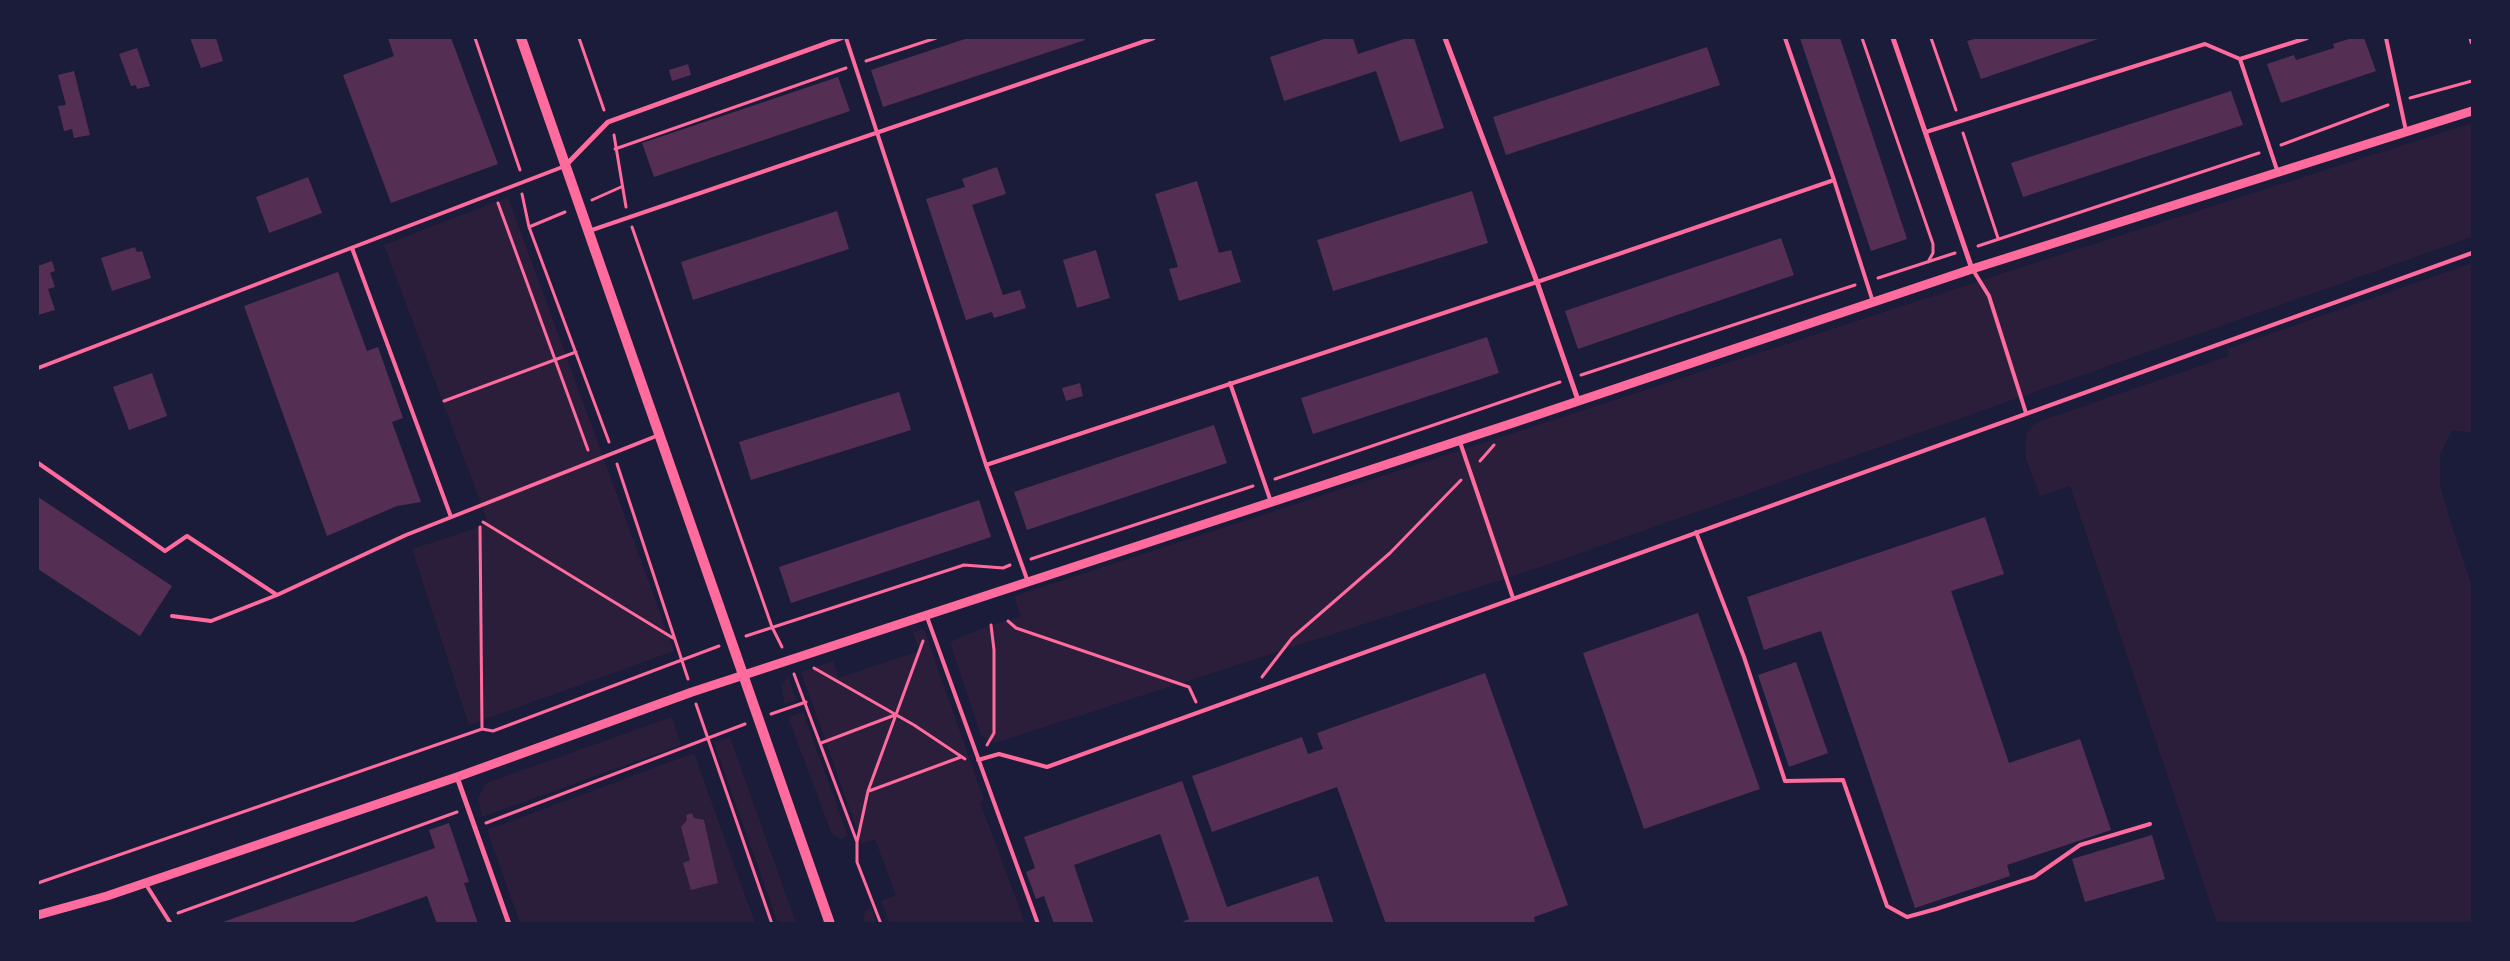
<!DOCTYPE html>
<style>
body{margin:0}
#map{position:relative;width:2510px;height:961px;overflow:hidden;background:#1b1b3a;font-family:Overpass,sans-serif}
canvas{display:block}
.frame{position:absolute;inset:0;border:39px solid #1b1b3a;pointer-events:none}
</style>
<div id="map">
<canvas width="2510" height="961"></canvas>
<div class="frame"></div>
</div>
<script>
const c = document.querySelector('canvas').getContext('2d');
c.lineJoin = 'round';
function fillPath(path, color) { c.fillStyle = color; c.fill(path, 'evenodd'); }
const poly = rows => new Path2D(rows.map(r => 'M' + r).join(''));
function strokePath(path, color, width, dash) { c.strokeStyle = color; c.lineWidth = width; c.lineCap = dash ? 'butt' : 'round'; c.setLineDash(dash || []); c.stroke(path); }
fillPath(poly([
 [2472,123,2472,237,1541,567,995,743,981,736,950,642,991,625,1021,617,1014,596,2022,267],
 [508,197,674,651,469,725,412,549,480,527,487,520,384,245],
 [2472,263,2472,433,2452,430,2440,455,2440,485,2454,533,2472,587,2472,923,2217,923,2070,486,2040,496,2026,459,2025,445,2027,433,2033,425,2040,421,2229,356,2227,349],
 [924,629,984,800,980,802,1025,923,889,923,881,901,896,895,875,839,862,844,801,672,833,661,839,678,919,651,913,632],
 [788,675,796,700,784,704,782,685],
 [803,712,848,836,841,840,831,832,788,717],
 [672,717,681,745,482,817,478,798,486,783],
 [730,737,796,923,778,923,714,743],
 [694,753,755,923,520,923,487,830],
 [871,907,877,923,863,923,865,911]
]), '#2a1e3b');
fillPath(poly([
 [190,38,216,38,223,61,201,68],
 [388,38,451,38,498,164,391,203,343,75,394,56],
 [968,38,1084,38,1085,40,883,107,871,70],
 [1327,38,1353,38,1358,54,1407,38,1414,38,1444,128,1400,142,1376,71,1284,101,1270,57],
 [1800,38,1840,38,1907,239,1871,251],
 [1978,38,2101,38,1981,79,1967,41],
 [2352,38,2364,38,2376,71,2281,103,2267,64,2294,55,2296,60,2334,48,2333,44],
 [1707,47,1720,85,1506,155,1493,117],
 [137,48,150,86,137,89,136,85,131,86,119,54],
 [688,64,691,75,672,81,669,70],
 [74,71,90,135,74,138,72,129,64,131,58,106,66,105,58,75],
 [838,77,850,111,654,177,642,143],
 [2231,91,2243,125,2023,197,2011,163],
 [997,167,1006,194,972,205,1003,295,1020,290,1026,308,994,318,992,312,966,320,926,199,965,187,962,179],
 [308,177,322,213,269,233,256,197],
 [1197,181,1219,253,1231,250,1241,282,1179,301,1169,269,1178,267,1155,194],
 [1472,191,1488,243,1333,291,1317,240],
 [837,211,849,249,693,300,681,262],
 [1781,238,1794,275,1578,349,1565,311],
 [135,247,137,252,142,251,151,278,112,291,101,258],
 [1096,250,1110,298,1077,308,1063,260],
 [52,261,55,271,50,273,55,287,48,289,55,310,38,315,38,266],
 [338,272,367,351,378,347,403,418,392,422,421,502,397,506,327,536,244,306],
 [1487,337,1499,373,1313,434,1301,398],
 [152,373,167,416,129,430,113,387],
 [1080,383,1083,396,1066,401,1062,388],
 [899,392,911,430,751,480,739,442],
 [1214,425,1227,463,1027,530,1014,492],
 [38,497,172,586,140,636,38,569],
 [979,500,991,537,791,603,779,567],
 [1985,517,2004,574,1951,591,2009,763,2080,739,2111,830,2007,865,2010,876,1915,908,1821,631,1764,650,1747,597],
 [1698,613,1760,789,1644,829,1583,653],
 [1796,662,1828,753,1789,767,1758,675],
 [1485,673,1568,905,1534,917,1535,923,1532,924,1386,924,1337,787,1212,832,1192,776,1302,737,1308,754,1323,749,1317,733],
 [1182,781,1227,907,1318,876,1334,924,1178,924,1189,919,1160,834,1074,865,1094,924,1054,924,1044,896,1036,899,1026,872,1035,868,1024,837],
 [692,813,694,818,704,820,718,883,691,890,683,863,690,860,681,827,687,820,686,815],
 [449,823,469,882,464,883,478,924,437,924,427,896,348,924,217,924,435,848,429,830],
 [2152,835,2165,879,2085,902,2072,859]
]), '#542f53');
strokePath(poly([
 [475,38,520,170],
 [579,38,604,110],
 [1862,38,1933,244,1933,253,1928,262],
 [1931,38,1956,110],
 [866,61,936,38],
 [2410,98,2472,81],
 [1963,133,1998,238],
 [614,135,626,207],
 [2281,145,2388,105],
 [615,149,846,68],
 [522,194,529,227,609,442],
 [592,200,621,187],
 [498,203,588,450],
 [529,227,565,212],
 [632,227,772,627,782,647],
 [1978,246,2259,153],
 [1878,278,1955,253],
 [1581,375,1855,285],
 [444,401,576,352],
 [1480,461,1494,445],
 [617,464,688,679],
 [1275,479,1560,382],
 [483,522,673,638],
 [480,527,482,729],
 [1031,559,1253,486],
 [1008,621,1016,628,1189,687,1196,702],
 [746,636,964,565,1003,568,1010,565],
 [814,668,914,725,965,759],
 [794,674,857,842],
 [1262,677,1292,638,1390,553,1461,480],
 [696,704,772,924],
 [771,714,806,702],
 [821,743,895,715],
 [987,745,994,733,994,650,991,625],
 [869,791,961,757],
 [486,823,745,724],
 [38,883,482,729,493,731,719,646],
 [178,913,457,812],
 [881,924,857,862,857,842,868,791,923,641]
]), '#ff6b9d', 3);
strokePath(poly([
 [846,38,986,465,1028,582],
 [1785,38,1834,180,1873,302],
 [2386,38,2406,131],
 [2240,59,2307,38],
 [1926,132,2205,44,2240,59,2278,173],
 [589,231,1154,38],
 [352,248,451,517],
 [1973,270,1989,296,2026,413],
 [38,368,565,166],
 [1230,383,1271,502],
 [1460,442,1513,598],
 [38,463,165,551,187,536,277,595],
 [986,465,1537,282,1834,180],
 [1696,532,1744,657,1785,781,1843,780,1887,906,1907,917,1936,909,2034,877,2080,845,2150,824],
 [172,616,211,621,277,595,406,535,659,435],
 [927,617,1038,924],
 [978,760,999,754,1047,767,2472,253],
 [145,883,171,924]
]), '#ff6b9d', 4);
strokePath(poly([
 [1445,38,1537,282,1578,400],
 [1893,38,1972,269],
 [2471,38,2472,42],
 [566,165,608,122,841,38],
 [457,777,509,924]
]), '#ff6b9d', 5);
strokePath(poly([
 [38,915,107,896,457,777,692,692,1516,422,1972,269,2472,111]
]), '#ff6b9d', 9);
strokePath(poly([
 [521,38,830,924]
]), '#ff6b9d', 10);
</script>
